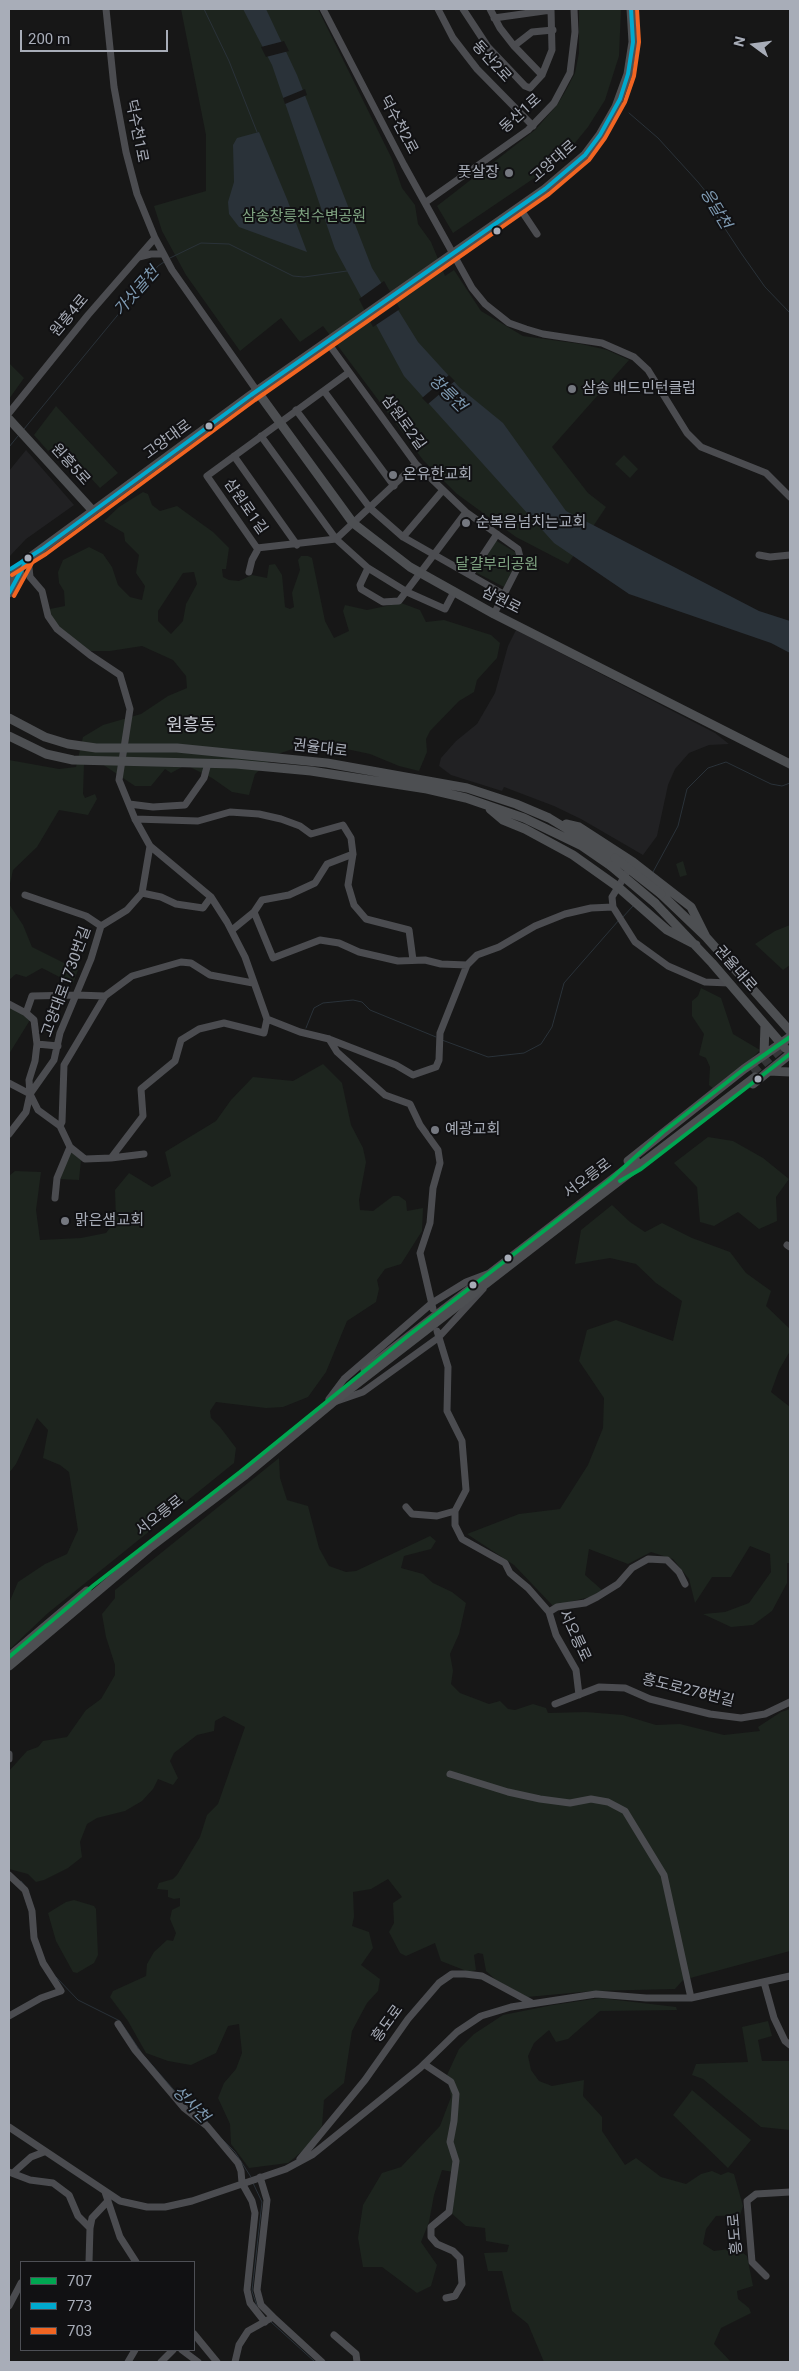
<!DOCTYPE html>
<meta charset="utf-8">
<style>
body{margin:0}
#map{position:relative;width:799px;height:2371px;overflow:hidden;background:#171717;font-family:Roboto,sans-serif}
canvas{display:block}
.frame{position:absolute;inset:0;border:10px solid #a8adb8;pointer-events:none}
.legend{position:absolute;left:20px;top:2261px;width:175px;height:90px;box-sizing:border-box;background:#111113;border:1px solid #4d4f55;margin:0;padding:6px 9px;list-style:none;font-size:15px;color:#a8adb8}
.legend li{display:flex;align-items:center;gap:10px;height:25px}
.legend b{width:25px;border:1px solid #4d4f55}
.north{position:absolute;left:729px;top:20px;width:50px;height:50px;-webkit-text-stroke:4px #111113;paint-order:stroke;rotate:284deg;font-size:14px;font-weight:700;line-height:20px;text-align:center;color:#a8adb8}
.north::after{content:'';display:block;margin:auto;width:18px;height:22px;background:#a8adb8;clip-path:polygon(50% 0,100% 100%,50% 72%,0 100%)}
.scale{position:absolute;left:20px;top:30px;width:148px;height:22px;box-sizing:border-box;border:2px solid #a8adb8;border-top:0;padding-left:6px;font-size:15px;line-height:18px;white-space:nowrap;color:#a8adb8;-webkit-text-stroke:4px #111113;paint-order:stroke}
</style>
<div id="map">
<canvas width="799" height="2371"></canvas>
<div class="frame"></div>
<ul class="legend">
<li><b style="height:6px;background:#00a651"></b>707</li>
<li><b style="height:6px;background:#00a9ce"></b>773</li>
<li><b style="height:6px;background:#f26522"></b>703</li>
</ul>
<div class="north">N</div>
<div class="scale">200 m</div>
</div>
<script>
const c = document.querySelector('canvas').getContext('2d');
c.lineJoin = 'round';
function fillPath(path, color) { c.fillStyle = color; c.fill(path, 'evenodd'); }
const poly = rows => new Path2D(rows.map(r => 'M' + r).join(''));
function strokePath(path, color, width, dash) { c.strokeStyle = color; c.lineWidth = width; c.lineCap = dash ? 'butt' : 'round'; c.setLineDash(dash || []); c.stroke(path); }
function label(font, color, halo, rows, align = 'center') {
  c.font = font + ' Roboto,"Noto Sans KR",sans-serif'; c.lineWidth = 4; c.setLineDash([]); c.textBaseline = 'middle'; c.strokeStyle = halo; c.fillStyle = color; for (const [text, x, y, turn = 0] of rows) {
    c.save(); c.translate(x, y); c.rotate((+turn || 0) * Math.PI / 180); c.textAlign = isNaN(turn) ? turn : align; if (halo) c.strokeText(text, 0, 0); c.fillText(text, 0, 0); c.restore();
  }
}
fillPath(poly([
 [26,450,74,505,26,539,9,557,9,471],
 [516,630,715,733,729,744,709,745,689,753,675,769,668,785,657,836,643,855,581,819,554,806,504,787,502,791,451,775,439,766,441,758,456,741,477,724,495,693,508,646]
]), '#212123');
fillPath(poly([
 [181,9,318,9,392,159,402,188,415,205,418,224,431,242,445,276,454,270,481,311,523,336,581,344,607,350,629,360,552,447,588,493,606,507,568,564,516,537,457,494,423,460,323,326,300,342,281,318,240,351,186,275,162,231,154,206,206,191,206,135],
 [579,9,621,9,619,56,605,100,588,127,561,160,453,233,437,206,535,130,557,105,565,92,575,73,579,53],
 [9,363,24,378,9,399],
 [56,406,118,473,100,488,59,444,48,451,34,435],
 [624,455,638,469,630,478,615,464],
 [143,492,148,494,152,505,160,511,177,506,213,532,229,548,226,569,222,569,223,577,229,580,239,581,252,575,267,578,269,565,275,564,282,575,285,607,290,609,294,607,292,593,300,570,298,560,301,556,308,556,312,558,325,621,334,638,349,631,343,611,345,605,367,610,401,603,420,610,426,622,444,620,491,635,500,643,497,658,477,680,474,692,459,701,430,731,426,739,427,752,419,771,399,766,370,754,313,742,278,754,255,774,249,795,232,792,212,778,186,765,171,773,165,769,151,786,135,786,96,760,84,764,83,794,85,798,95,794,97,799,88,815,59,810,37,847,13,870,9,888,9,760,59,769,76,767,83,737,103,725,141,714,168,696,187,688,186,676,173,660,142,646,110,651,90,651,57,629,48,616,50,609,65,606,64,591,59,583,58,572,63,560,89,547,103,554,112,567,118,585,130,597,142,600,145,586,136,573,139,555,125,541,124,533,104,521,119,507],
 [194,572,197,584,186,604,183,621,171,634,158,621,158,611,183,573],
 [495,540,515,552,517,560,504,587,475,572],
 [683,861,687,875,680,877,676,864],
 [9,904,23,925,32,947,78,970,73,984,42,968,26,977,16,974,9,980],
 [790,925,790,965,783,970,755,944,775,931],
 [701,988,721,998,733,1034,760,1050,720,1090,714,1089,709,1085,710,1067,706,1058,699,1055,704,1034,692,1016,692,1001,698,996],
 [9,1004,30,1020,9,1054],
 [323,1064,342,1083,351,1125,363,1148,366,1162,359,1200,360,1210,373,1211,393,1196,399,1196,406,1201,407,1211,423,1208,422,1231,401,1264,385,1269,377,1280,379,1289,376,1302,347,1321,326,1372,308,1397,283,1407,266,1408,216,1402,210,1411,211,1418,220,1427,236,1448,234,1463,48,1613,11,1648,9,1646,9,1603,18,1582,45,1564,67,1554,78,1530,69,1472,60,1465,43,1458,48,1430,37,1418,16,1464,9,1473,9,1176,15,1171,41,1172,36,1210,40,1240,81,1238,106,1233,116,1220,115,1190,129,1173,152,1187,171,1176,165,1152,216,1121,231,1100,253,1077,293,1081],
 [708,1137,733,1141,763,1158,789,1179,776,1197,777,1221,759,1229,738,1212,714,1226,700,1222,697,1187,674,1163],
 [70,1150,81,1160,79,1180,59,1179],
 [612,1205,630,1222,645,1232,662,1223,692,1238,730,1252,746,1273,771,1291,766,1306,790,1329,790,1351,779,1370,771,1392,790,1407,790,1563,787,1563,787,1583,772,1611,753,1625,731,1627,703,1614,725,1612,749,1603,771,1572,770,1554,750,1546,731,1577,712,1577,695,1603,689,1579,673,1559,651,1552,628,1564,589,1549,585,1575,602,1590,590,1597,553,1606,514,1565,467,1534,519,1514,560,1509,588,1465,603,1428,604,1398,579,1361,587,1330,616,1320,673,1341,682,1301,656,1283,636,1264,610,1258,575,1264,581,1230],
 [279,1458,280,1478,287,1500,308,1506,319,1548,329,1566,346,1572,356,1571,430,1536,436,1541,431,1549,404,1556,401,1568,423,1574,433,1583,452,1592,466,1603,459,1634,450,1654,453,1671,451,1684,460,1693,489,1704,500,1701,508,1709,515,1710,533,1704,546,1708,548,1713,586,1712,623,1715,656,1725,680,1724,724,1735,760,1731,758,1727,781,1712,790,1709,790,1951,683,1980,675,1989,593,1991,527,1997,496,1980,486,1971,483,1954,478,1953,474,1955,476,1970,469,1972,441,1961,435,1943,406,1956,400,1953,389,1932,394,1923,393,1903,402,1897,388,1879,371,1889,353,1892,354,1917,352,1926,369,1932,373,1948,361,1965,380,1979,378,1991,367,2003,352,2031,344,2083,324,2100,322,2126,305,2149,288,2163,249,2168,231,2144,230,2124,218,2098,224,2083,236,2069,242,2053,239,2024,228,2026,216,2053,191,2065,168,2061,146,2053,128,2021,110,1997,113,1991,146,1976,147,1964,154,1952,167,1940,173,1941,176,1933,170,1919,172,1910,180,1906,180,1898,174,1899,168,1897,168,1890,157,1889,159,1883,173,1879,177,1875,200,1837,207,1815,218,1804,245,1727,224,1716,215,1721,214,1731,197,1735,174,1753,170,1761,178,1778,173,1785,158,1779,153,1789,142,1801,125,1811,97,1818,87,1824,80,1842,82,1857,68,1868,44,1880,36,1882,28,1874,9,1869,9,1771,27,1751,38,1747,43,1741,67,1737,86,1710,101,1699,115,1675,115,1665,106,1637,102,1614,115,1598,115,1590],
 [74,1900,94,1906,96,1909,98,1955,94,1963,77,1973,73,1972,56,1941,48,1913,66,1902],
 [600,1998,676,2007,677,2010,600,2011,568,2039,556,2042,549,2030,534,2043,528,2056,531,2070,539,2081,552,2086,584,2080,583,2096,602,2117,602,2131,625,2165,636,2158,661,2177,686,2184,701,2174,712,2171,721,2175,728,2172,734,2174,743,2206,740,2215,716,2216,706,2229,703,2244,714,2251,736,2248,747,2256,753,2286,737,2291,738,2299,749,2308,751,2313,721,2328,714,2344,731,2362,544,2362,528,2324,512,2311,502,2271,488,2271,484,2253,507,2252,509,2245,486,2241,485,2228,466,2226,451,2213,453,2172,442,2170,434,2195,429,2222,421,2242,437,2265,431,2286,417,2293,382,2267,363,2267,358,2238,363,2205,382,2173,401,2167,440,2126,451,2097,447,2075,459,2049,474,2034,503,2015,553,2005],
 [768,2021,772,2036,758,2040,762,2061,790,2061,790,2130,761,2127,703,2079,692,2075,696,2064,748,2062,742,2027],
 [692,2090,751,2140,728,2168,673,2115]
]), '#1d241e');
fillPath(poly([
 [243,9,266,9,297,75,372,268,418,342,459,387,503,423,566,511,759,611,790,621,790,653,771,643,629,594,554,543,404,376,335,249,272,65],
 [259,132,287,199,307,252,239,227,229,214,228,202,234,182,233,145,237,138]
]), '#2a3239');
fillPath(poly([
 [284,41,289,51,266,57,261,47],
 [305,89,307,95,285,104,283,98],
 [384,281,400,309,373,327,359,299],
 [449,375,455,381,428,404,422,398]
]), '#171717');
strokePath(poly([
 [204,9,229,61,257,132],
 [629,113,658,138,698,182,706,192,718,218,741,253,765,287,790,313],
 [170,258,201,243,229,244,293,276,304,277,347,271],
 [24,429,158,266,164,262],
 [9,447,18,436],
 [653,872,678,826,687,789,708,768,726,762,771,784,782,786,790,783],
 [622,918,633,906],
 [306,1028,314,1008,323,1003,353,1000,362,1002,370,1010,436,1037],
 [442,1040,488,1057,524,1053,541,1044,552,1027,564,983,619,920],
 [21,1881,29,1891],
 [56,1977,78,2000,120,2021,141,2052],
 [145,2057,187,2105,208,2122],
 [222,2139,235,2152,251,2177],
 [253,2183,262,2202,252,2291,257,2306],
 [271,2322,315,2362]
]), '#2a3239', 1);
strokePath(poly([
 [752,1072,786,1044]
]), '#343537', 9, [9, 4.5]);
strokePath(poly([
 [106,9,114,87,126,152,137,194,155,238,172,270,257,391],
 [323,9,404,165,472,288,485,304,509,323,526,329,543,334,602,343,634,357,648,370,687,433,701,447,766,473,790,497],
 [438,9,453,38,477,69,533,126],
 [463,9,488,47,525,86,530,88,542,75,552,50,551,9],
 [490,9,500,28,514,46,542,75],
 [494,18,551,10],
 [514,46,532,32,553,30],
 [426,202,528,130,554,103,570,73,575,32,574,9],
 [519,207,537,234],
 [139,257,151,254,163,254],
 [328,343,416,464,466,512,518,549,521,561,494,614],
 [348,373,207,476,257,548,336,539,416,464],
 [324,391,394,486],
 [296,410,370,508,403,537,505,595],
 [9,413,88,315,155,238],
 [261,436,336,539,368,568,407,592,445,609,454,592],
 [234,456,297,545],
 [403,537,443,490],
 [759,555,770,557,790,555],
 [28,559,30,577,42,591,48,616,57,629,90,655,120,675,130,709,119,780,135,819,150,846,211,897,227,922,245,957,267,1019,300,1032,329,1039,396,1065,413,1075,436,1067,439,1060,440,1033,467,965,477,955,499,947,535,926,565,914,591,908,613,907,612,897,626,874],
 [368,568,360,585,361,589,383,602,399,601,466,512],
 [249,572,252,560,258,549],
 [470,575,497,534],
 [129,804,153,807,185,805,204,778,208,763],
 [135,819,198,821,230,812,259,814,281,819,300,826,311,834,343,825,351,838,353,854,348,885,354,905,366,919,409,930,413,960],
 [142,893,161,897,176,904,203,908,211,897],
 [25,895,86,916,101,926],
 [613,907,635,942,668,966,705,982,729,983],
 [254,912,262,900,289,895,315,883,327,864,353,854],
 [232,930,254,912,273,958,320,940,339,943,359,952,398,961,425,960,441,964,467,965],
 [9,1004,26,1013,34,1020,37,1044,35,1061,29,1080,30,1094,38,1110,60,1126,70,1147,85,1159,111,1158,143,1116,141,1089,175,1061,181,1040,199,1029,224,1023,264,1033,267,1019],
 [26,1013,32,996,76,995,105,996],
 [329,1039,337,1052,385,1095,410,1104,420,1125,438,1150,440,1163,433,1188,430,1223,420,1253,433,1309],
 [37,1044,58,1046],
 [9,1083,30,1094],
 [60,1126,62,1122,64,1065,105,996,132,976,181,962,191,963,210,975,253,983],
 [9,1134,26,1112,30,1094,54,1060,60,1033,91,959,101,926,127,910,142,893,150,846],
 [111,1158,144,1154],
 [55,1198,57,1178,70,1147],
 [787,1245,790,1247],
 [437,1331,448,1367,447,1411,462,1441,466,1490,455,1511,455,1525,462,1539,505,1563,510,1573,528,1588,549,1612,556,1635,576,1670,579,1695],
 [329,1399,344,1379,432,1303,466,1282,487,1274],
 [337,1401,363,1392,438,1338,483,1289],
 [406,1507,412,1514,437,1516,455,1511],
 [549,1612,557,1607,585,1603,597,1597,618,1584,632,1568,648,1559,667,1560,679,1572,685,1584],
 [555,1704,599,1687,625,1688,650,1699,710,1714,741,1718,765,1714,790,1702],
 [9,1754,9,1759],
 [450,1774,508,1792,540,1799,570,1803,591,1799,608,1802,625,1811,664,1875,691,1998],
 [9,1875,25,1890,32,1911,34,1938,43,1963,61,1991,41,1998,9,2016],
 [764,1982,774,2018,785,2041,790,2045],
 [118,2024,135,2050,184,2108,207,2126,238,2163,241,2171,242,2183,252,2201,255,2213,247,2290,250,2303,265,2322],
 [424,2064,451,2082,456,2094,454,2121,450,2142,456,2161,449,2212,431,2227,431,2237,437,2244,453,2251,460,2258,462,2284,455,2296,446,2298],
 [9,2127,120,2201,147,2207,165,2207,192,2201,286,2169,312,2155,420,2068,457,2032,481,2016,511,2007,596,1994,646,1998,691,1998,790,1976],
 [300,2159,365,2080,408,2019,439,1983,452,1974,465,1974,482,1976,532,2003],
 [9,2172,30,2180,53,2183,69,2195,78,2216,90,2228,89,2262],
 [13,2173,31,2157,44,2152],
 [260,2177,267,2200,257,2290,261,2305,273,2317],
 [105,2192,120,2237,136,2262],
 [90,2228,92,2218,108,2201],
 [766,2276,752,2262,747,2201,756,2194,790,2192],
 [9,2306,21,2283],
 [194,2334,217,2362],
 [334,2335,356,2354,357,2362],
 [182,2350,198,2362],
 [128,2362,135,2350],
 [161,2362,173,2350],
 [235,2362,239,2345,248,2331,273,2317,322,2362]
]), '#4b4c50', 7);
strokePath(poly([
 [257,391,353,523,410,567,494,614,790,764],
 [9,419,93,511],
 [9,580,28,559,251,395,545,189,585,155,600,135,616,107,628,74,633,42,631,9],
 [9,593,20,573],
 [9,718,45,737,68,744,96,748,177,748,327,763,467,788,516,804,549,818,615,858],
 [9,736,46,754,73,760,236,764,311,771,427,789,466,798,524,818,582,846,611,866],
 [490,809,503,820,525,829,573,855,618,887,667,930,696,945],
 [566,824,579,827,633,862,691,907,706,937],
 [661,894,706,937,790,1031],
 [655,903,712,963,785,1048],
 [764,1054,765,1025],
 [769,1071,790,1072],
 [753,1084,790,1054],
 [628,1161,744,1069,790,1037],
 [365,1370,636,1161],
 [9,1657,87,1591],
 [9,1666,149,1548,244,1476,332,1403,585,1207,755,1077]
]), '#4d4f52', 9);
strokePath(poly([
 [615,858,661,894],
 [611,866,655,903]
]), '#4d4f52', 9);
strokePath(poly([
 [620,1181,641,1169,790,1054],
 [9,1657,94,1585,240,1472,409,1335,611,1179,663,1132,744,1069,790,1037]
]), '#00a651', 4);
strokePath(poly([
 [9,570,42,549,251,395,545,189,585,155,600,135,620,99,628,74,633,42,631,9],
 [9,593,27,560]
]), '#00a9ce', 4);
strokePath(poly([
 [12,575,46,554,255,400,549,194,589,160,605,138,625,102,634,76,639,42,637,9],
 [14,596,32,563]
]), '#f26522', 4);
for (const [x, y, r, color] of [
 [509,173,5,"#757880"],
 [497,231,4.5,"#a8adb8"],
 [572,389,5,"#757880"],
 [209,426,4.5,"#a8adb8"],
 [393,475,5,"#757880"],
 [466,523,5,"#757880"],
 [28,558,4.5,"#a8adb8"],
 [758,1079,4.5,"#a8adb8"],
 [435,1130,5,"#757880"],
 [65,1221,5,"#757880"],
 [508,1258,4.5,"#a8adb8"],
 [473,1285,4.5,"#a8adb8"]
]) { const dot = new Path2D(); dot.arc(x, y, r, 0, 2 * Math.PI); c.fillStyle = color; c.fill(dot); strokePath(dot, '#111113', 2); }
label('15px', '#a8adb8', '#111113', [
 ["동산2로",491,62,48],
 ["동산1로",521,114,-42],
 ["덕수천2로",398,125,62],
 ["덕수천1로",136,131,79],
 ["고양대로",554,162,-41],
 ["원흥4로",70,316,-50],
 ["삼원로2길",403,423,54],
 ["고양대로",168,440,-36],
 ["원흥5로",70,465,48],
 ["삼원로1길",245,507,55],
 ["삼원로",501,601,27],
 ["권율대로",320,749,7],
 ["권율대로",735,969,49],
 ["고양대로1730번길",67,982,-70],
 ["서오릉로",588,1179,-37],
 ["서오릉로",160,1516,-38],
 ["서오릉로",574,1636,65],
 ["흥도로278번길",688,1691,14],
 ["흥도로",388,2024,-54],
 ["흥도로",736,2234,-95]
]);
label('15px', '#a8adb8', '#111113', [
 ["풋살장",499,173,"right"],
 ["삼송 배드민턴클럽",582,389],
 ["온유한교회",403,475],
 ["순복음넘치는교회",476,523],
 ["예광교회",445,1130],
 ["맑은샘교회",75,1221]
], 'left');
label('15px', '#7fa381', '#111113', [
 ["삼송창릉천수변공원",304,217],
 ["달걀부리공원",497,565]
]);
label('italic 16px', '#7f9bb3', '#111113', [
 ["응달천",715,209,59],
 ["가싯골천",137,292,-49],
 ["창릉천",447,394,45],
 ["성사천",190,2105,45]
]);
label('18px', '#c9ccd4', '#111113', [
 ["원흥동",191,726]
]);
</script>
